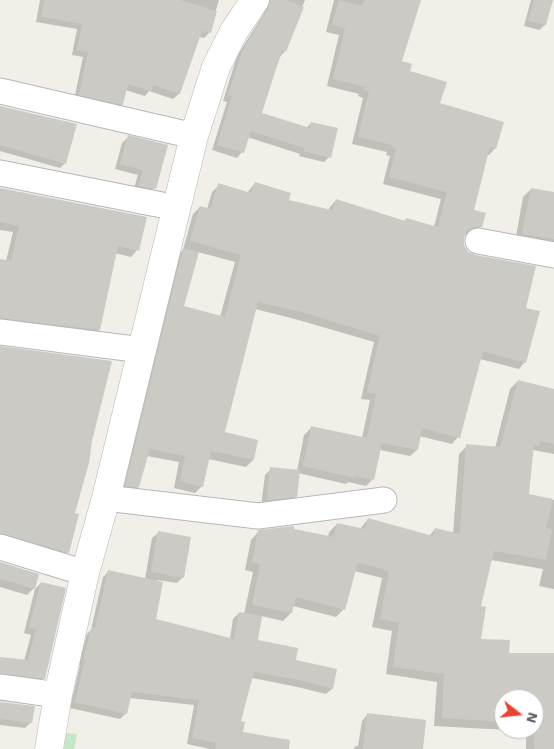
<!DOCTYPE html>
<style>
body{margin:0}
#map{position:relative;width:554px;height:749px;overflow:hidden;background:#f1efe8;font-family:"Work Sans",sans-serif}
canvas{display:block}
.north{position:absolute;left:494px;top:689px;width:50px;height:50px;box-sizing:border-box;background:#fff;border:1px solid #bfc1c3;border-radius:50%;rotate:106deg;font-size:14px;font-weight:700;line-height:20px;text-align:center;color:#5f6368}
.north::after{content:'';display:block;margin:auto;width:18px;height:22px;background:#ea4335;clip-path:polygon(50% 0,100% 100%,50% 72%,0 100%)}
</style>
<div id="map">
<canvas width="554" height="749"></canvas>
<div class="north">N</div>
</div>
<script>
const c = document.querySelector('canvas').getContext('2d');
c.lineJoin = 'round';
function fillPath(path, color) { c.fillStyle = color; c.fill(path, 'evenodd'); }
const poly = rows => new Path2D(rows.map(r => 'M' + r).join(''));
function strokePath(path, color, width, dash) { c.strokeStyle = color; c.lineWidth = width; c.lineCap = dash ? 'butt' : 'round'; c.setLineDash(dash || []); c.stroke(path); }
fillPath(poly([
 [66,733,77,734,74,749,64,749]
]), '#c5e8c5');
fillPath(poly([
 [40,0,219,0,209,33,204,38,198,37,179,94,173,99,149,91,145,96,125,90,122,104,116,110,74,100,83,57,72,55,77,29,36,22],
 [264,0,305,0,285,51,280,57,260,114,306,128,311,123,329,157,324,162,299,156,300,154,247,137,242,152,237,158,212,150,227,102,223,101,237,56,263,15,266,7],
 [334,0,419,0,401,62,439,104,495,148,489,155,487,155,473,211,481,226,474,233,464,235,463,246,467,253,525,309,525,362,519,369,480,359,458,437,452,444,419,436,417,450,410,456,380,450,373,479,366,486,348,482,346,484,298,473,296,496,290,502,261,506,265,475,271,469,297,471,304,435,311,428,362,438,370,400,361,399,374,342,295,319,255,309,224,433,257,441,253,460,246,467,208,459,202,486,195,493,174,488,179,462,147,456,138,487,131,494,119,492,177,256,183,250,193,214,200,207,207,209,212,192,219,185,247,193,255,183,287,201,328,211,330,207,336,200,403,222,406,219,434,227,441,199,383,184,390,156,386,155,387,152,352,144,363,98,358,96,359,94,327,86,339,35,326,32],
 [198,252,235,262,220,317,183,307],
 [531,0,551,0,545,25,539,30,524,26],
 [0,107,65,163,60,168,0,151],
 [128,137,154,188,148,194,133,191,138,175,115,169,122,143],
 [531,189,554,193,554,248,515,242,523,197],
 [0,194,137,250,131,257,115,253,99,330,92,336,0,325,0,260,6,261,13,232,0,230],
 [0,348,73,513,67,552,61,559,0,540],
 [518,381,554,390,554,454,533,450,528,495,554,500,554,589,539,586,543,569,491,560,479,607,480,640,508,654,554,654,554,749,526,749,526,731,434,726,437,682,386,674,392,631,372,627,382,578,354,571,344,609,336,617,293,606,291,613,283,621,261,616,257,641,294,660,332,689,326,694,293,686,252,678,239,722,242,733,282,749,210,749,187,744,194,705,130,698,126,713,120,719,70,708,80,665,78,665,87,634,91,630,103,577,109,571,145,579,152,538,158,533,183,577,177,583,157,580,155,620,230,639,233,619,239,613,244,614,253,572,245,570,251,540,259,531,292,530,328,537,329,532,337,524,360,529,368,519,429,536,435,529,453,534,459,454,467,446,495,448,510,389],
 [504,699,534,699,534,729,504,729],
 [0,563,34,588,27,595,0,587],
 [41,583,44,678,38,684,0,679,0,658,24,661,31,635,24,633,35,589],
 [0,703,31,722,25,728,0,725],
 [367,715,419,749,353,749,356,746,358,746,362,721]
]), '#0003');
fillPath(poly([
 [44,0,180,0,217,11,211,33,202,31,180,94,153,85,152,91,128,84,123,105,79,95,88,52,77,50,82,24,41,17],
 [270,0,287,0,304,7,286,52,282,50,262,113,310,128,311,122,338,128,331,158,304,151,304,148,251,131,244,153,217,145,232,96,228,95,243,49,268,9],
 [339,0,362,6,364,0,421,0,402,61,412,64,410,71,447,82,440,103,504,122,496,149,490,147,474,210,486,213,482,227,474,227,467,231,464,238,464,245,468,252,475,255,536,266,526,308,540,311,526,363,483,351,460,438,422,428,418,450,382,443,374,480,355,476,354,478,303,466,311,426,367,438,376,394,367,392,380,336,302,312,258,302,225,432,258,440,254,460,211,451,203,487,180,481,185,456,150,449,139,487,125,486,183,248,199,252,184,306,225,317,241,255,190,241,200,206,211,209,218,183,251,193,255,182,291,193,289,200,332,210,336,199,405,221,406,218,438,227,447,192,389,177,396,149,392,148,393,145,358,137,369,91,364,90,365,87,333,79,345,28,332,25],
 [534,0,553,0,546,25,528,21],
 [0,106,77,124,66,164,0,145],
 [128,135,168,145,156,189,138,186,143,170,120,164],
 [0,188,147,217,139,251,118,246,100,330,0,318,0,259,11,261,19,226,0,222],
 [531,188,554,192,554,239,522,234],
 [0,346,112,361,92,441,89,463,75,513,79,514,69,553,0,533],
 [518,380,554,389,554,444,540,441,539,446,534,444,529,494,553,499,546,528,552,529,546,560,494,551,481,606,486,607,481,639,510,640,509,653,554,653,554,749,534,749,534,699,504,699,504,722,442,718,444,674,393,667,399,623,380,619,389,571,358,562,345,610,296,597,292,613,252,605,260,564,252,562,258,530,294,526,294,529,334,537,337,523,365,529,368,518,433,536,435,528,460,534,466,444,500,447],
 [270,467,300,470,297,497,267,500],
 [158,531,191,537,184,578,151,572],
 [0,562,39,574,35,589,0,579],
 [108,570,163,582,156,619,234,639,239,612,262,616,258,640,298,648,296,660,337,669,333,689,299,680,254,672,241,721,245,722,243,732,290,740,289,749,215,749,216,743,192,738,199,700,132,692,127,714,75,702,85,660,83,659,92,627,95,628],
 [41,582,66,588,45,679,0,673,0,657,28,660,36,629,29,628],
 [0,702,35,706,32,723,0,719],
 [367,713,426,720,423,749,363,749]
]), '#cccac5');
const minor = poly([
 [0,91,194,136],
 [0,173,177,208],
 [478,241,554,255],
 [0,332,142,350],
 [106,498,258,516,384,500],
 [0,547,85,573],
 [0,687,58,695]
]);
const tertiary = poly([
 [49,749,58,695,85,573,106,498,194,136,216,67,234,31,255,0]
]);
strokePath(minor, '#b5b8bc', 27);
strokePath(tertiary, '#b5b8bc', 29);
strokePath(minor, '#fff', 25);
strokePath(tertiary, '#fff', 28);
</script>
